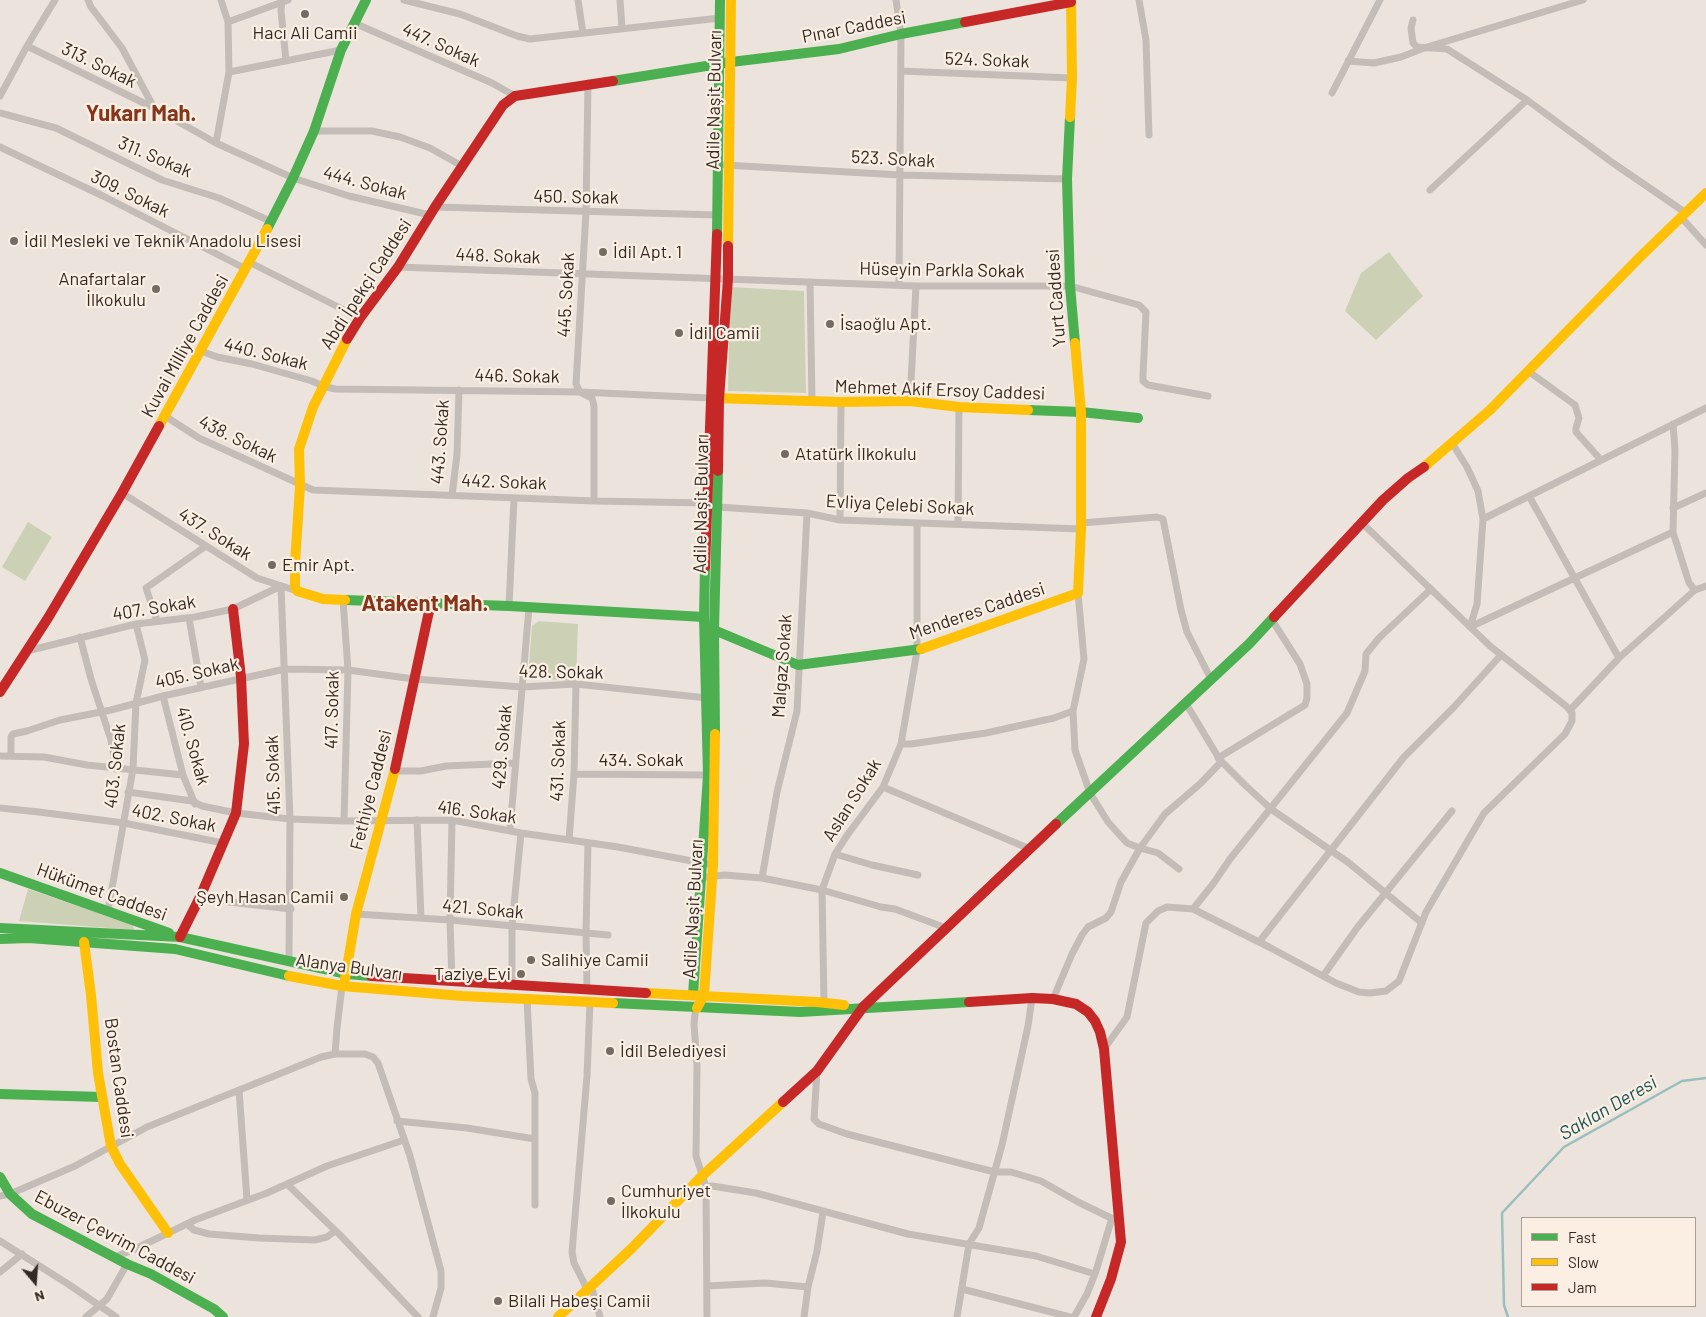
<!DOCTYPE html>
<meta charset="utf-8">
<style>
body{margin:0}
#map{position:relative;width:1706px;height:1317px;overflow:hidden;background:#ece4dc;font-family:Barlow,sans-serif}
canvas{display:block}
.legend{position:absolute;left:1521px;top:1217px;width:175px;height:90px;box-sizing:border-box;background:#faefe2;border:1px solid #aba096;margin:0;padding:6px 9px;list-style:none;font-size:15px;color:#342a25}
.legend li{display:flex;align-items:center;gap:10px;height:25px}
.legend b{width:25px;border:1px solid #aba096}
.north{position:absolute;left:10px;top:1257px;width:50px;height:50px;-webkit-text-stroke:4px #faefe2;paint-order:stroke;rotate:162deg;font-size:14px;font-weight:700;line-height:20px;text-align:center;color:#342a25}
.north::after{content:'';display:block;margin:auto;width:18px;height:22px;background:#342a25;clip-path:polygon(50% 0,100% 100%,50% 72%,0 100%)}
</style>
<div id="map">
<canvas width="1706" height="1317"></canvas>
<ul class="legend">
<li><b style="height:6px;background:#4caf50"></b>Fast</li>
<li><b style="height:6px;background:#ffc107"></b>Slow</li>
<li><b style="height:6px;background:#c62828"></b>Jam</li>
</ul>
<div class="north">N</div>
</div>
<script>
const c = document.querySelector('canvas').getContext('2d');
c.lineJoin = 'round';
function fillPath(path, color) { c.fillStyle = color; c.fill(path, 'evenodd'); }
const poly = rows => new Path2D(rows.map(r => 'M' + r).join(''));
function strokePath(path, color, width, dash) { c.strokeStyle = color; c.lineWidth = width; c.lineCap = dash ? 'butt' : 'round'; c.setLineDash(dash || []); c.stroke(path); }
function label(font, color, halo, rows, align = 'center') {
  c.font = font + ' Barlow,sans-serif'; c.lineWidth = 4.5; c.setLineDash([]); c.textBaseline = 'middle'; c.strokeStyle = halo; c.fillStyle = color; for (const [text, x, y, turn = 0] of rows) {
    c.save(); c.translate(x, y); c.rotate((+turn || 0) * Math.PI / 180); c.textAlign = isNaN(turn) ? turn : align; if (halo) c.strokeText(text, 0, 0); c.fillText(text, 0, 0); c.restore();
  }
}
fillPath(poly([
 [1389,252,1423,296,1376,340,1345,311,1361,273],
 [730,287,804,291,806,393,728,391],
 [28,522,52,537,25,581,2,567],
 [539,621,578,624,576,682,528,677,532,626],
 [28,889,133,925,134,930,19,921]
]), '#ccd1b6');
strokePath(poly([
 [1508,1317,1504,1305,1502,1213,1564,1147,1682,1081,1706,1078]
]), '#98bebd', 2.5);
strokePath(poly([
 [88,0,91,7,122,48,154,108],
 [282,0,281,11,286,61],
 [404,0,460,14,517,36,530,39,720,18],
 [578,0,583,33],
 [620,0,622,28],
 [896,0,901,34,899,284],
 [1139,0,1146,40,1149,135],
 [1413,20,1411,28,1413,43,1417,47,1447,49,1527,100,1613,163,1686,213],
 [228,22,288,0],
 [354,23,492,83,515,96],
 [27,46,154,108,216,143,293,178,349,196,430,215],
 [1348,61,1374,63,1401,57,1424,48,1583,0],
 [901,71,1072,78],
 [229,72,341,50],
 [588,83,586,212,576,384,580,392,592,398,594,406,594,501],
 [1332,93,1380,0],
 [0,96,27,46,55,0],
 [0,113,56,128,162,180,219,198,270,221],
 [314,131,372,131,400,137,430,148,462,166],
 [216,143,229,72,228,22,221,0],
 [0,147,103,196,246,269],
 [725,165,900,175,1067,179],
 [1430,190,1527,100],
 [435,207,717,215],
 [1681,217,1706,245],
 [249,262,360,318],
 [398,267,916,286,1070,286,1139,305,1146,312,1143,375,1143,381,1148,385,1208,396],
 [810,282,812,402],
 [201,351,217,357,252,364,312,381,323,386,335,389,580,392,710,398],
 [1528,371,1575,405,1579,418,1576,428,1576,432,1601,460],
 [910,401,916,286],
 [165,416,199,438,313,490,594,501,708,503],
 [1673,424,1675,450,1673,532,1689,583,1695,590],
 [1452,443,1467,467,1478,491,1483,519,1477,604,1470,627],
 [122,493,257,578,297,591],
 [452,495,457,455,459,390],
 [1529,496,1619,658],
 [718,507,807,513,840,520,1081,529],
 [1673,508,1706,493],
 [1483,519,1706,408],
 [840,520,841,402],
 [1081,523,1157,517,1163,519,1181,610,1187,632,1211,679],
 [958,524,959,407],
 [1078,593,1084,659,1073,711,1075,750,1090,793,1108,822,1127,843,1140,848,1158,853,1179,869],
 [343,600,348,670,344,821],
 [509,606,514,498],
 [189,618,201,687],
 [157,621,146,588,206,546],
 [1470,627,1673,532],
 [80,637,91,679,111,740,116,769],
 [27,651,136,624,195,617,233,609,281,586,290,819,289,962],
 [163,696,183,775,195,804],
 [1185,702,1220,760,1245,785,1271,809,1349,863,1422,923],
 [1570,710,1619,658,1695,590,1706,586],
 [901,744,911,744,986,733,1054,718,1073,711],
 [0,756,44,757,87,765,183,775],
 [11,756,11,737,13,734,27,731,60,720,111,710,163,696,285,669,348,670,414,679,522,687,576,684,707,698],
 [1218,758,1305,705,1307,698,1307,684,1300,664,1272,620],
 [395,771,421,771,446,766,515,763],
 [574,774,708,775],
 [883,787,1030,849],
 [128,792,192,801,202,806,236,813,290,819,344,821,452,820,521,833,618,847,713,865],
 [0,808,39,812,124,823,223,843],
 [417,820,421,918],
 [510,830,529,607],
 [569,840,574,774,576,684],
 [835,854,872,865,918,875],
 [708,877,724,875,762,878,822,890,881,907,895,909,946,928],
 [762,878,777,792,797,711,807,513],
 [201,895,229,902,291,909],
 [1193,909,1213,884,1230,859,1347,713,1365,671,1366,654,1379,638,1431,589],
 [108,911,133,769,136,703,145,660,136,624],
 [356,914,450,920,608,935],
 [1259,942,1404,757,1454,707,1501,655],
 [1323,976,1357,928,1452,811],
 [452,981,450,920,452,820],
 [512,985,512,926,521,833],
 [587,990,586,933,588,843],
 [527,999,531,1079,535,1093,535,1205],
 [1053,999,1072,954,1082,935,1088,927,1106,918,1111,912,1121,882,1140,848,1165,814,1201,783,1221,762],
 [824,1002,822,890,835,854,848,834,883,787,901,744,917,651,917,524],
 [696,1005,694,1024,697,1065,696,1156,706,1187,707,1317],
 [1104,1049,1127,1017,1146,923,1158,911,1167,907,1193,909,1269,947,1336,983,1359,992,1370,993,1386,991,1399,981,1426,912,1484,813,1565,734,1572,721,1572,713,1566,706,1490,646,1362,523],
 [335,1054,337,1028,342,986],
 [817,1071,814,1119,819,1124,847,1134,967,1165,995,1172,1011,1172,1041,1181,1078,1202,1109,1217,1119,1220],
 [239,1090,247,1200],
 [397,1121,467,1128,535,1139],
 [287,1184,341,1236,418,1317],
 [706,1187,712,1186,756,1193,908,1234,1036,1256,1095,1274],
 [0,1196,10,1194,75,1166,147,1127,279,1074,321,1057,335,1054,365,1054,373,1057,378,1063,410,1156,441,1271,441,1288,433,1317],
 [187,1224,194,1230,209,1234,259,1238,315,1240,327,1237,335,1231],
 [0,1241,68,1284,116,1317],
 [114,1257,133,1250,195,1220,267,1193,327,1166,404,1140],
 [0,1272,22,1254],
 [591,1285,600,1317],
 [707,1286,765,1283,808,1287],
 [587,1289,574,1263,572,1252,587,1076,590,1002],
 [962,1289,1070,1317],
 [86,1317,107,1299,127,1264],
 [804,1317,808,1287,817,1251,823,1212],
 [957,1317,969,1244,979,1228,1002,1145,1028,1026,1032,998],
 [1074,1317,1087,1294,1096,1271,1112,1218]
]), '#c4bcb6', 7);
strokePath(poly([
 [613,81,731,62,839,49,901,34,965,22],
 [1070,117,1067,179,1070,286,1075,343],
 [267,229,293,178,314,131,341,50,366,0],
 [717,234,720,0],
 [1028,410,1081,412,1138,418],
 [345,600,509,606,704,617],
 [714,630,798,665,921,649],
 [715,734,714,630,718,471],
 [1056,824,1249,644,1274,617],
 [0,873,169,933],
 [0,928,180,937,347,974,371,976],
 [0,939,29,938,175,949,289,976],
 [693,995,708,775,704,617,705,567],
 [613,1003,800,1012,969,1002],
 [0,1094,102,1097],
 [0,1177,10,1194,32,1214,127,1264,151,1274,214,1309,223,1317]
]), '#4caf50', 10);
strokePath(poly([
 [1070,117,1072,78,1071,0],
 [728,246,731,0],
 [712,398,841,402,910,401,959,407,1028,410],
 [159,426,267,229],
 [1424,467,1490,410,1640,257,1706,193],
 [345,600,323,599,297,591,295,587,295,563,300,486,299,449,313,407,347,339],
 [921,649,1078,593,1081,529,1081,412,1075,343],
 [84,942,91,995,98,1073,111,1146,120,1164,168,1233],
 [289,976,342,986,462,996,613,1003],
 [345,979,356,914,395,769],
 [646,993,817,1002,844,1005],
 [697,1008,704,995,713,865,715,734],
 [558,1317,631,1249,702,1176,783,1102]
]), '#ffc107', 10);
strokePath(poly([
 [965,22,1071,2],
 [347,339,360,318,398,267,435,207,503,105,515,96,613,81],
 [718,471,719,399,728,279,728,246],
 [705,567,717,234],
 [1274,617,1383,500,1408,478,1424,467],
 [0,692,48,618,122,493,159,426],
 [395,769,431,602],
 [180,937,201,895,236,813,244,744,241,677,233,609],
 [371,976,646,993],
 [969,1002,1032,998,1053,999,1076,1004,1088,1012,1095,1021,1100,1032,1104,1049,1121,1242,1111,1279,1096,1317],
 [783,1102,817,1071,863,1007,1056,824]
]), '#c62828', 10);
for (const [x, y, r, color] of [
 [305,14,5,"#746b65"],
 [14,241,5,"#746b65"],
 [603,252,5,"#746b65"],
 [156,289,5,"#746b65"],
 [830,324,5,"#746b65"],
 [679,333,5,"#746b65"],
 [785,454,5,"#746b65"],
 [272,565,5,"#746b65"],
 [344,897,5,"#746b65"],
 [531,960,5,"#746b65"],
 [521,974,5,"#746b65"],
 [610,1051,5,"#746b65"],
 [611,1201,5,"#746b65"],
 [498,1301,5,"#746b65"]
]) { const dot = new Path2D(); dot.arc(x, y, r, 0, 2 * Math.PI); c.fillStyle = color; c.fill(dot); strokePath(dot, '#faefe2', 2); }
label('18px', '#342a25', '#faefe2', [
 ["Pınar Caddesi",854,27,-11],
 ["447. Sokak",441,45,24],
 ["524. Sokak",987,60,2],
 ["313. Sokak",99,65,26],
 ["Adile Naşit Bulvarı",714,100,-89],
 ["311. Sokak",155,157,23],
 ["523. Sokak",893,159,3],
 ["444. Sokak",365,183,15],
 ["309. Sokak",130,194,26],
 ["450. Sokak",576,197,1],
 ["448. Sokak",498,256,2],
 ["Hüseyin Parkla Sokak",942,270,1],
 ["Abdi İpekçi Caddesi",366,284,-57],
 ["445. Sokak",566,295,-87],
 ["Yurt Caddesi",1056,298,-94],
 ["Kuvai Milliye Caddesi",185,346,-61],
 ["440. Sokak",266,354,14],
 ["446. Sokak",517,376,1],
 ["Mehmet Akif Ersoy Caddesi",940,390,2],
 ["438. Sokak",238,439,26],
 ["443. Sokak",440,442,-86],
 ["442. Sokak",504,482,2],
 ["Adile Naşit Bulvarı",701,504,-89],
 ["Evliya Çelebi Sokak",900,505,3],
 ["437. Sokak",215,534,32],
 ["407. Sokak",154,608,-9],
 ["Menderes Caddesi",977,611,-19],
 ["Malgaz Sokak",782,666,-86],
 ["428. Sokak",561,672,1],
 ["405. Sokak",197,673,-13],
 ["417. Sokak",332,710,-89],
 ["410. Sokak",193,746,74],
 ["429. Sokak",502,747,-85],
 ["434. Sokak",641,760],
 ["431. Sokak",558,761,-88],
 ["403. Sokak",115,766,-84],
 ["415. Sokak",273,775,-92],
 ["Fethiye Caddesi",371,790,-76],
 ["Aslan Sokak",852,800,-58],
 ["416. Sokak",477,812,8],
 ["402. Sokak",174,818,11],
 ["Hükümet Caddesi",102,892,20],
 ["421. Sokak",483,909,5],
 ["Adile Naşit Bulvarı",693,909,-87],
 ["Alanya Bulvarı",349,967,8],
 ["Bostan Caddesi",119,1078,82],
 ["Ebuzer Çevrim Caddesi",115,1237,28]
]);
label('18px', '#342a25', '#faefe2', [
 ["Hacı Ali Camii",305,33,"center"],
 ["İdil Mesleki ve Teknik Anadolu Lisesi",24,241],
 ["İdil Apt. 1",613,252],
 ["Anafartalar",146,279,"right"],
 ["İlkokulu",146,300,"right"],
 ["İsaoğlu Apt.",840,324],
 ["İdil Camii",689,333],
 ["Atatürk İlkokulu",795,454],
 ["Emir Apt.",282,565],
 ["Şeyh Hasan Camii",334,897,"right"],
 ["Salihiye Camii",541,960],
 ["Taziye Evi",511,974,"right"],
 ["İdil Belediyesi",620,1051],
 ["Cumhuriyet",621,1191],
 ["İlkokulu",621,1212],
 ["Bilali Habeşi Camii",508,1301]
], 'left');
label('italic 19px', '#195257', '#faefe2', [
 ["Saklan Deresi",1608,1108,-30]
]);
label('bold 22px', '#87351a', '#faefe2', [
 ["Yukarı Mah.",141,114],
 ["Atakent Mah.",425,604]
]);
</script>
